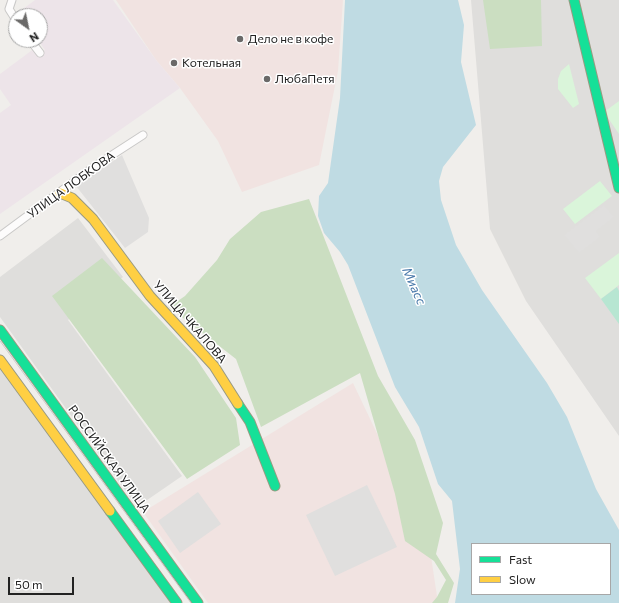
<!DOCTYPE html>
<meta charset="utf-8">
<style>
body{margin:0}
#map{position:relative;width:619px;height:603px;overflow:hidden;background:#f0eeeb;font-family:Commissioner,sans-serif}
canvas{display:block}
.legend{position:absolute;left:471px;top:543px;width:140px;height:52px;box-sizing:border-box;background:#fff;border:1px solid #a7a7a7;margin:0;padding:5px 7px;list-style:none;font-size:12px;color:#222}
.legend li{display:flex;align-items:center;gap:8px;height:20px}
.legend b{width:20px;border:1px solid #a7a7a7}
.north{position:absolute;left:8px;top:8px;width:40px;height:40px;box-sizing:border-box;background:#fff;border:1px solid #a7a7a7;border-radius:50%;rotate:147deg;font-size:11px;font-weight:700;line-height:16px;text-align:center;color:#222}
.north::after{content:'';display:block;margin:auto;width:14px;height:18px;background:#6a6968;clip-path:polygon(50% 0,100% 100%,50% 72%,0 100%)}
.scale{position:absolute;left:8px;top:577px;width:66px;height:18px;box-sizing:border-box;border:2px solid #222;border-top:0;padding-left:5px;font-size:12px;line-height:14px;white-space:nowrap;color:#222;-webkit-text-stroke:3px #fff;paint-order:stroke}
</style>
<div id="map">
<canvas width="619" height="603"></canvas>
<ul class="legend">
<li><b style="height:5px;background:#16e098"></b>Fast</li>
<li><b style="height:5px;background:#ffcf43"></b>Slow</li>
</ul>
<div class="north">N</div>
<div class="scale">50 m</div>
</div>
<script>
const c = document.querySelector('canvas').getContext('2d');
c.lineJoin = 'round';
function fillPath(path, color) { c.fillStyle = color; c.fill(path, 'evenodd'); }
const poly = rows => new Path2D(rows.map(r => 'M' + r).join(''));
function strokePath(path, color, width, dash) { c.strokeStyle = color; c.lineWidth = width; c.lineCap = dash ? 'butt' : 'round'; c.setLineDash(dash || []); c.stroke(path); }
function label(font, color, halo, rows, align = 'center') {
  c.font = font + ' Commissioner,sans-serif'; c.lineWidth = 3; c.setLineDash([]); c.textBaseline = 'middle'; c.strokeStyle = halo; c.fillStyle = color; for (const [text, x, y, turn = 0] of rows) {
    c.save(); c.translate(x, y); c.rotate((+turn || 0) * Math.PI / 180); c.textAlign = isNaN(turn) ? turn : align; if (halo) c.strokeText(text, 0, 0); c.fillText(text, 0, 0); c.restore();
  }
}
fillPath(poly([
 [471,0,619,0,619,436,526,301,490,229],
 [78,218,123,277,68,320,182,476,137,507,0,317,0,277],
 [0,368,173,603,0,603]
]), '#dfdedc');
fillPath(poly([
 [116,0,343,0,338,71,319,165,242,192,218,141,180,88,156,60],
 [353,383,429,543,438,603,208,603,143,512]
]), '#f1e3e1');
fillPath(poly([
 [35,0,113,0,156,60,180,88,0,214,0,113,11,105,0,89,0,74,35,48,40,53,45,50,38,40,40,40,40,16,22,16,19,12]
]), '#ede4e9');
fillPath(poly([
 [483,0,541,0,542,46,490,49],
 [309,199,378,376,415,440,443,523,436,554,454,583,448,603,432,603,437,597,446,580,434,561,405,541,395,494,360,373,261,427,236,359,169,307,185,296,217,260,230,239,261,212],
 [102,258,195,357,236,418,240,445,187,479,52,296]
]), '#cbdec1');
fillPath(poly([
 [569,64,579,104,573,108,558,89,558,79,561,71],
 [619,101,619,134,604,112],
 [600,181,612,196,575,224,563,209],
 [619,253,619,285,601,299,585,278]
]), '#daf5da');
fillPath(poly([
 [617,287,619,291,619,324,601,299]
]), '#b7e6d2');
fillPath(poly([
 [122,155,149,218,148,232,125,248,76,186],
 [604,205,614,217,596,231,600,237,579,253,564,235],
 [367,485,397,547,335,576,306,515],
 [198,492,221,524,180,553,158,521]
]), '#e0dfde');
fillPath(poly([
 [345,0,458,0,464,25,461,62,476,125,443,167,439,181,441,200,456,245,482,290,547,383,567,417,596,489,619,530,619,603,455,603,460,569,452,501,438,484,419,427,395,387,348,265,340,252,324,233,318,216,319,196,328,183,340,98],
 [472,544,610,544,610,594,472,594]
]), '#bfdbe3');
const street = poly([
 [12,0,9,9,16,20],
 [30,40,40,53],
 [0,236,92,168,143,135]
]);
const fast = poly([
 [574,0,619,188],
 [0,330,198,603],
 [238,404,250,422,275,486],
 [110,511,177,603]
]);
const slow = poly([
 [60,193,72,198,93,219,150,296,214,366,238,404],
 [0,360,110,511]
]);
strokePath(street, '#c9c8c7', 9);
strokePath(fast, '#999a82', 11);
strokePath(slow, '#999a82', 11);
strokePath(street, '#fdfcfc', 7);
strokePath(fast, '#16e098', 9);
strokePath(slow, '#ffcf43', 9);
strokePath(poly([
 [0,341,191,603]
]), '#ccc', 1);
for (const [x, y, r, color] of [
 [240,39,4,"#6a6968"],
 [174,63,4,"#6a6968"],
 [267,79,4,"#6a6968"]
]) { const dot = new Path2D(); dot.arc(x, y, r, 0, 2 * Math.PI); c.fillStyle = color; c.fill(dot); strokePath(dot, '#fff', 1.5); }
label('12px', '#222', '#fff', [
 ["Дело не в кофе",248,39],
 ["Котельная",182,63],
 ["ЛюбаПетя",275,79]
], 'left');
label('12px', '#222', '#fff', [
 ["УЛИЦА ЛОБКОВА",71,185,-36],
 ["УЛИЦА ЧКАЛОВА",190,322,49],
 ["РОССИЙСКАЯ УЛИЦА",109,459,54]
]);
label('italic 13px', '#4a7aab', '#fff', [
 ["Миасс",414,286,66]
]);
</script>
